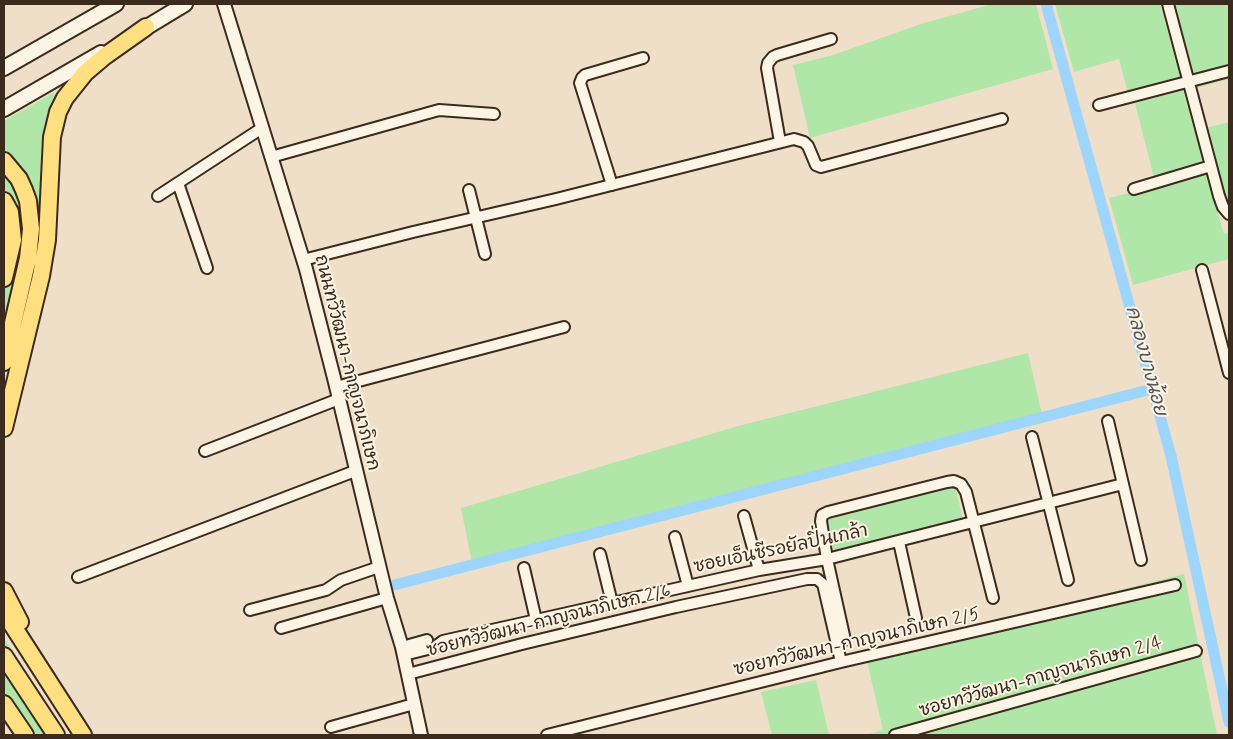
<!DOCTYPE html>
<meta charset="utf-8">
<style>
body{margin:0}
#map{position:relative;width:1233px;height:739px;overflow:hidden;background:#f0dfc8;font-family:Mynerve,sans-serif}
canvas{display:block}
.frame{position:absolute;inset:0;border:5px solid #3b2a1e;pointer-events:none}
</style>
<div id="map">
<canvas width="1233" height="739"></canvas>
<div class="frame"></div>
</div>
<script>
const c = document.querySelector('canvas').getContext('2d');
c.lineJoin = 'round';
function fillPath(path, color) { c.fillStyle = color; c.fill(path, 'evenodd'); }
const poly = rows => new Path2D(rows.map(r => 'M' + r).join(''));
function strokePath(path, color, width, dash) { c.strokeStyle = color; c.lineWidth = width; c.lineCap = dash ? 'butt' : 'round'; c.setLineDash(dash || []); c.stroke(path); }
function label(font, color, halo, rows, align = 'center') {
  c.font = font + ' Mynerve,"Playpen Sans Thai",sans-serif'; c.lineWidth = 4; c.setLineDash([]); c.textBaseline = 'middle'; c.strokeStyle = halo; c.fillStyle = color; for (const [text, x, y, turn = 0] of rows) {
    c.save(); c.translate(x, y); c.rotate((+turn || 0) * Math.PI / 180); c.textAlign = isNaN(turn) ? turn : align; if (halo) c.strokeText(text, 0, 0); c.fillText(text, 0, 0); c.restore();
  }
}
fillPath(poly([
 [992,4,1036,4,1053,69,810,138,793,65,833,55,921,24],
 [1055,4,1160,4,1181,79,1128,93,1119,59,1074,72],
 [1173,4,1229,4,1229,79,1196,88],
 [1183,90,1224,234,1229,233,1229,259,1133,285,1109,198,1156,186,1135,103],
 [53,93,60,94,39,240,22,265,4,340,4,121],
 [1229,122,1229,210,1205,128],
 [1028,353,1043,419,473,568,461,508,738,426],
 [955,486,963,519,834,552,825,518],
 [1184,574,1217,735,865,735,883,730,865,653],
 [4,638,67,735,15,735,4,718],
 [816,680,829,735,772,735,761,692]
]), '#b0e6a8');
strokePath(poly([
 [1046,4,1171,456,1229,722],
 [394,585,1152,389]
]), '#9ed5fd', 11);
const minor = poly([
 [1168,4,1219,196,1223,207,1229,214],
 [1099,105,1229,71],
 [780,142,767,68,768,63,773,57,777,55,831,39],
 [271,157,439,110,494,114],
 [178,183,207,268],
 [612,185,580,83,582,78,585,75,643,58],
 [1134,189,1211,166],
 [469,190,485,254],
 [158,196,262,128],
 [303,260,413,232,556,199,794,139,804,142,808,146,816,165,821,167,1002,119],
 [1202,270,1229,373],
 [336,387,564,327],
 [1108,421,1141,560],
 [1032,437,1068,580],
 [205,451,339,399],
 [744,516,759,570],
 [675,537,688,586],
 [899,542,916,618],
 [600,554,612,603],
 [524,568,536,620],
 [78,577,355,471],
 [250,610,326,590,341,580,379,567],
 [281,628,387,598],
 [845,640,827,559,821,521,822,515,828,512,947,482,954,481,961,484,966,492,993,598],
 [436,646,443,641,759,570,827,559,1123,484],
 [402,647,427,640],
 [404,655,428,649],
 [408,674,522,644,676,607,807,579,817,579,823,584,841,662],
 [331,727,414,704],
 [547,735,841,662,1175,585],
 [895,735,1196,651]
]);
const tertiary = poly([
 [224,4,306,269,334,378,387,598,402,647,421,735]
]);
const secondary = poly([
 [137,33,185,4],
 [4,68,116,4],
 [4,109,101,53]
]);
const primary = poly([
 [4,161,19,179,24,190,28,201,31,229,28,258,4,362],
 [4,201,10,212,13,240,4,278],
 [4,428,41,276,47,240,52,137,58,112,65,98,85,73,105,56,146,27],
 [4,591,20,622],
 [4,612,83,735],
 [4,656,56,735],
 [4,704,25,735]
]);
strokePath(minor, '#3b2a1e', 14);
strokePath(tertiary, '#3b2a1e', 16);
strokePath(secondary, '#3b2a1e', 18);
strokePath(primary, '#3b2a1e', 20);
strokePath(minor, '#fcf5e5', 10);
strokePath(tertiary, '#fcf5e5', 12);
strokePath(secondary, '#fcf5e5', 14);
strokePath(primary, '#ffdf80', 16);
label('18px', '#3b2a1e', '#fcf5e5', [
 ["ถนนทวีวัฒนา-กาญจนาภิเษก",346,363,76],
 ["ซอยเอ็นซีรอยัลปิ่นเกล้า",781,550,-12],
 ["ซอยทวีวัฒนา-กาญจนาภิเษก 2/6",549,622,-14],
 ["ซอยทวีวัฒนา-กาญจนาภิเษก 2/5",857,643,-13],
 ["ซอยทวีวัฒนา-กาญจนาภิเษก 2/4",1041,678,-16]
]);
label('italic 19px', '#545556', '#fcf5e5', [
 ["คลองบางน้อย",1145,361,75]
]);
</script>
